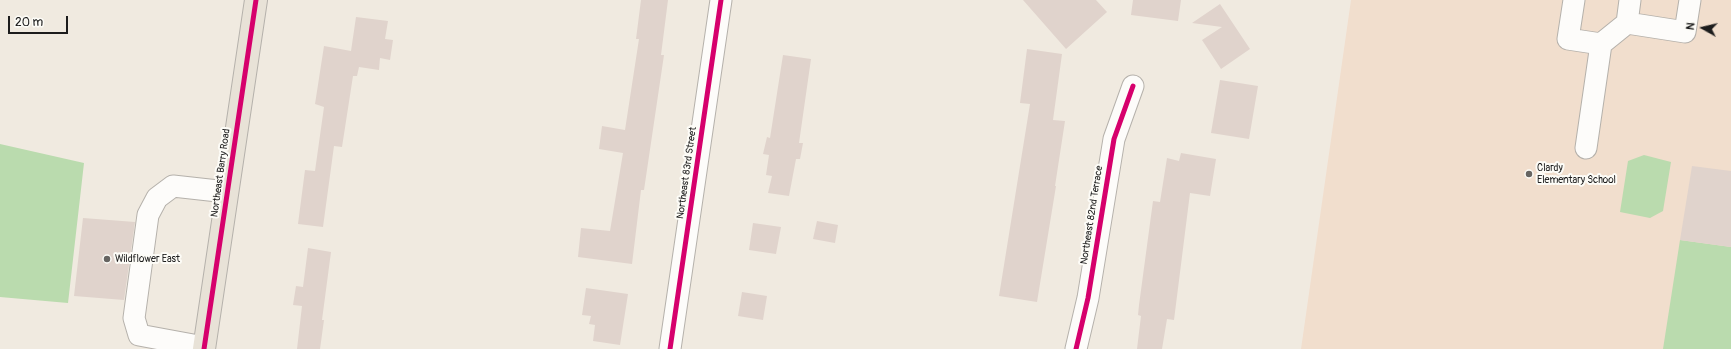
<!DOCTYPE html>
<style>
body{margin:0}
#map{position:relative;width:1731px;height:349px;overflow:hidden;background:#f0eae0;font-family:Pangolin,sans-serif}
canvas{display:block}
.north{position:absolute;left:1683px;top:8px;width:40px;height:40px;-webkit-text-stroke:3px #fdfcf7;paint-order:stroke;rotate:278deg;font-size:11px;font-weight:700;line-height:16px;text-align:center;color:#1c1c1c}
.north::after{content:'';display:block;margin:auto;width:14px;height:18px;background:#1c1c1c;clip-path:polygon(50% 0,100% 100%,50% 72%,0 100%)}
.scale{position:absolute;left:8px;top:16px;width:60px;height:18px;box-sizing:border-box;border:2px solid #1c1c1c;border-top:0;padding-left:5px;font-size:12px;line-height:14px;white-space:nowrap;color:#1c1c1c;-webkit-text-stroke:3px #fdfcf7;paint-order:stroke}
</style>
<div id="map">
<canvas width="1731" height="349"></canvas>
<div class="north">N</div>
<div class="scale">20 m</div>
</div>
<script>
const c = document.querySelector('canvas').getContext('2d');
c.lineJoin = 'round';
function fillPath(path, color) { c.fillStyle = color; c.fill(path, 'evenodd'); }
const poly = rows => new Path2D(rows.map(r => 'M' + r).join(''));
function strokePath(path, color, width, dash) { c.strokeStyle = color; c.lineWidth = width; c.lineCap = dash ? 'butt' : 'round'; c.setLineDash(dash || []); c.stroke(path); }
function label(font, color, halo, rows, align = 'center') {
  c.font = font + ' Pangolin,sans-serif'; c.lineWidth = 4; c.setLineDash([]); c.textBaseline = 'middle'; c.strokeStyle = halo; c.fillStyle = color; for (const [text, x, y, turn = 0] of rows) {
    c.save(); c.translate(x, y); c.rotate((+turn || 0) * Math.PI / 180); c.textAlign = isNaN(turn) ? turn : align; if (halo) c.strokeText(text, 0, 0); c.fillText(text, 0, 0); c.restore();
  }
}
fillPath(poly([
 [1351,0,1731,0,1731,349,1301,349]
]), '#f1decd');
fillPath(poly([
 [0,144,84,163,68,303,0,297],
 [1644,155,1671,162,1663,211,1650,218,1620,212,1628,161],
 [1680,240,1731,247,1731,349,1663,349]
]), '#badbae');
fillPath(poly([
 [641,0,668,0,661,55,664,55,644,190,641,190,632,264,578,257,581,228,610,231,623,153,599,149,602,126,625,130,639,39,636,39],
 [1023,0,1096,0,1107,12,1066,49],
 [1133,0,1181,0,1178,21,1131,15],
 [1220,4,1250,49,1221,69,1202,40,1222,27,1192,23],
 [356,17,388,21,385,39,393,40,390,60,380,58,379,70,359,67,357,76,353,76,342,147,334,146,323,227,298,224,305,170,315,171,324,107,315,104,324,46,351,51],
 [1027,49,1062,54,1053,120,1065,121,1055,186,1056,186,1037,302,999,296,1030,104,1020,103],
 [783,55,811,59,799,143,803,143,800,159,796,159,789,196,768,193,772,176,766,175,769,155,763,154,767,137,770,138],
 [1220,80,1258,86,1249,139,1211,133],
 [1181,153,1216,159,1210,196,1190,193,1174,320,1167,319,1162,349,1137,349,1141,316,1138,315,1139,305,1153,201,1160,202,1167,158,1179,161],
 [1692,166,1731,171,1731,247,1680,240],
 [83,218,135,222,124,300,74,296],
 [817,221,838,225,835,243,813,239],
 [753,223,781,227,776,254,749,250],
 [308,248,331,252,322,320,324,320,320,349,297,349,302,306,293,305,296,286,303,287],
 [586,288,628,294,620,345,593,341,595,325,589,324,591,316,582,315],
 [742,292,767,296,763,320,738,316]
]), '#e0d3cc');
const minor = poly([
 [1574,0,1568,39,1601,44,1627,23],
 [1630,0,1627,23,1685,32,1690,0],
 [1586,148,1601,44],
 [204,347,139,335,134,318,148,215,157,198,173,186,227,192],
 [670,349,721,0],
 [1076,349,1088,298,1114,139,1133,86]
]);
const major = poly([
 [204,349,256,0]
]);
strokePath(minor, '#b5b1ab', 23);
strokePath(major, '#b5b1ab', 24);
strokePath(minor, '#fdfcfa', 21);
strokePath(major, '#e8e2d7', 22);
strokePath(poly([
 [204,349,256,0],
 [670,349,721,0],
 [1076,349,1088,298,1114,139,1133,86]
]), '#d6006c', 5);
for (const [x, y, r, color] of [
 [1529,174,4,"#666461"],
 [107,259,4,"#666461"]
]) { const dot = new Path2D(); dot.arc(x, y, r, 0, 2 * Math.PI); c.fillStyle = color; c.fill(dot); strokePath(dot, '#fdfcf7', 1.5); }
label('10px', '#1c1c1c', '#fdfcf7', [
 ["Clardy",1537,168],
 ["Elementary School",1537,180],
 ["Wildflower East",115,259]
], 'left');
label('10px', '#1c1c1c', '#fdfcf7', [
 ["Northeast Barry Road",221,173,-82],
 ["Northeast 83rd Street",687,173,-82],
 ["Northeast 82nd Terrace",1092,215,-81]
]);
</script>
